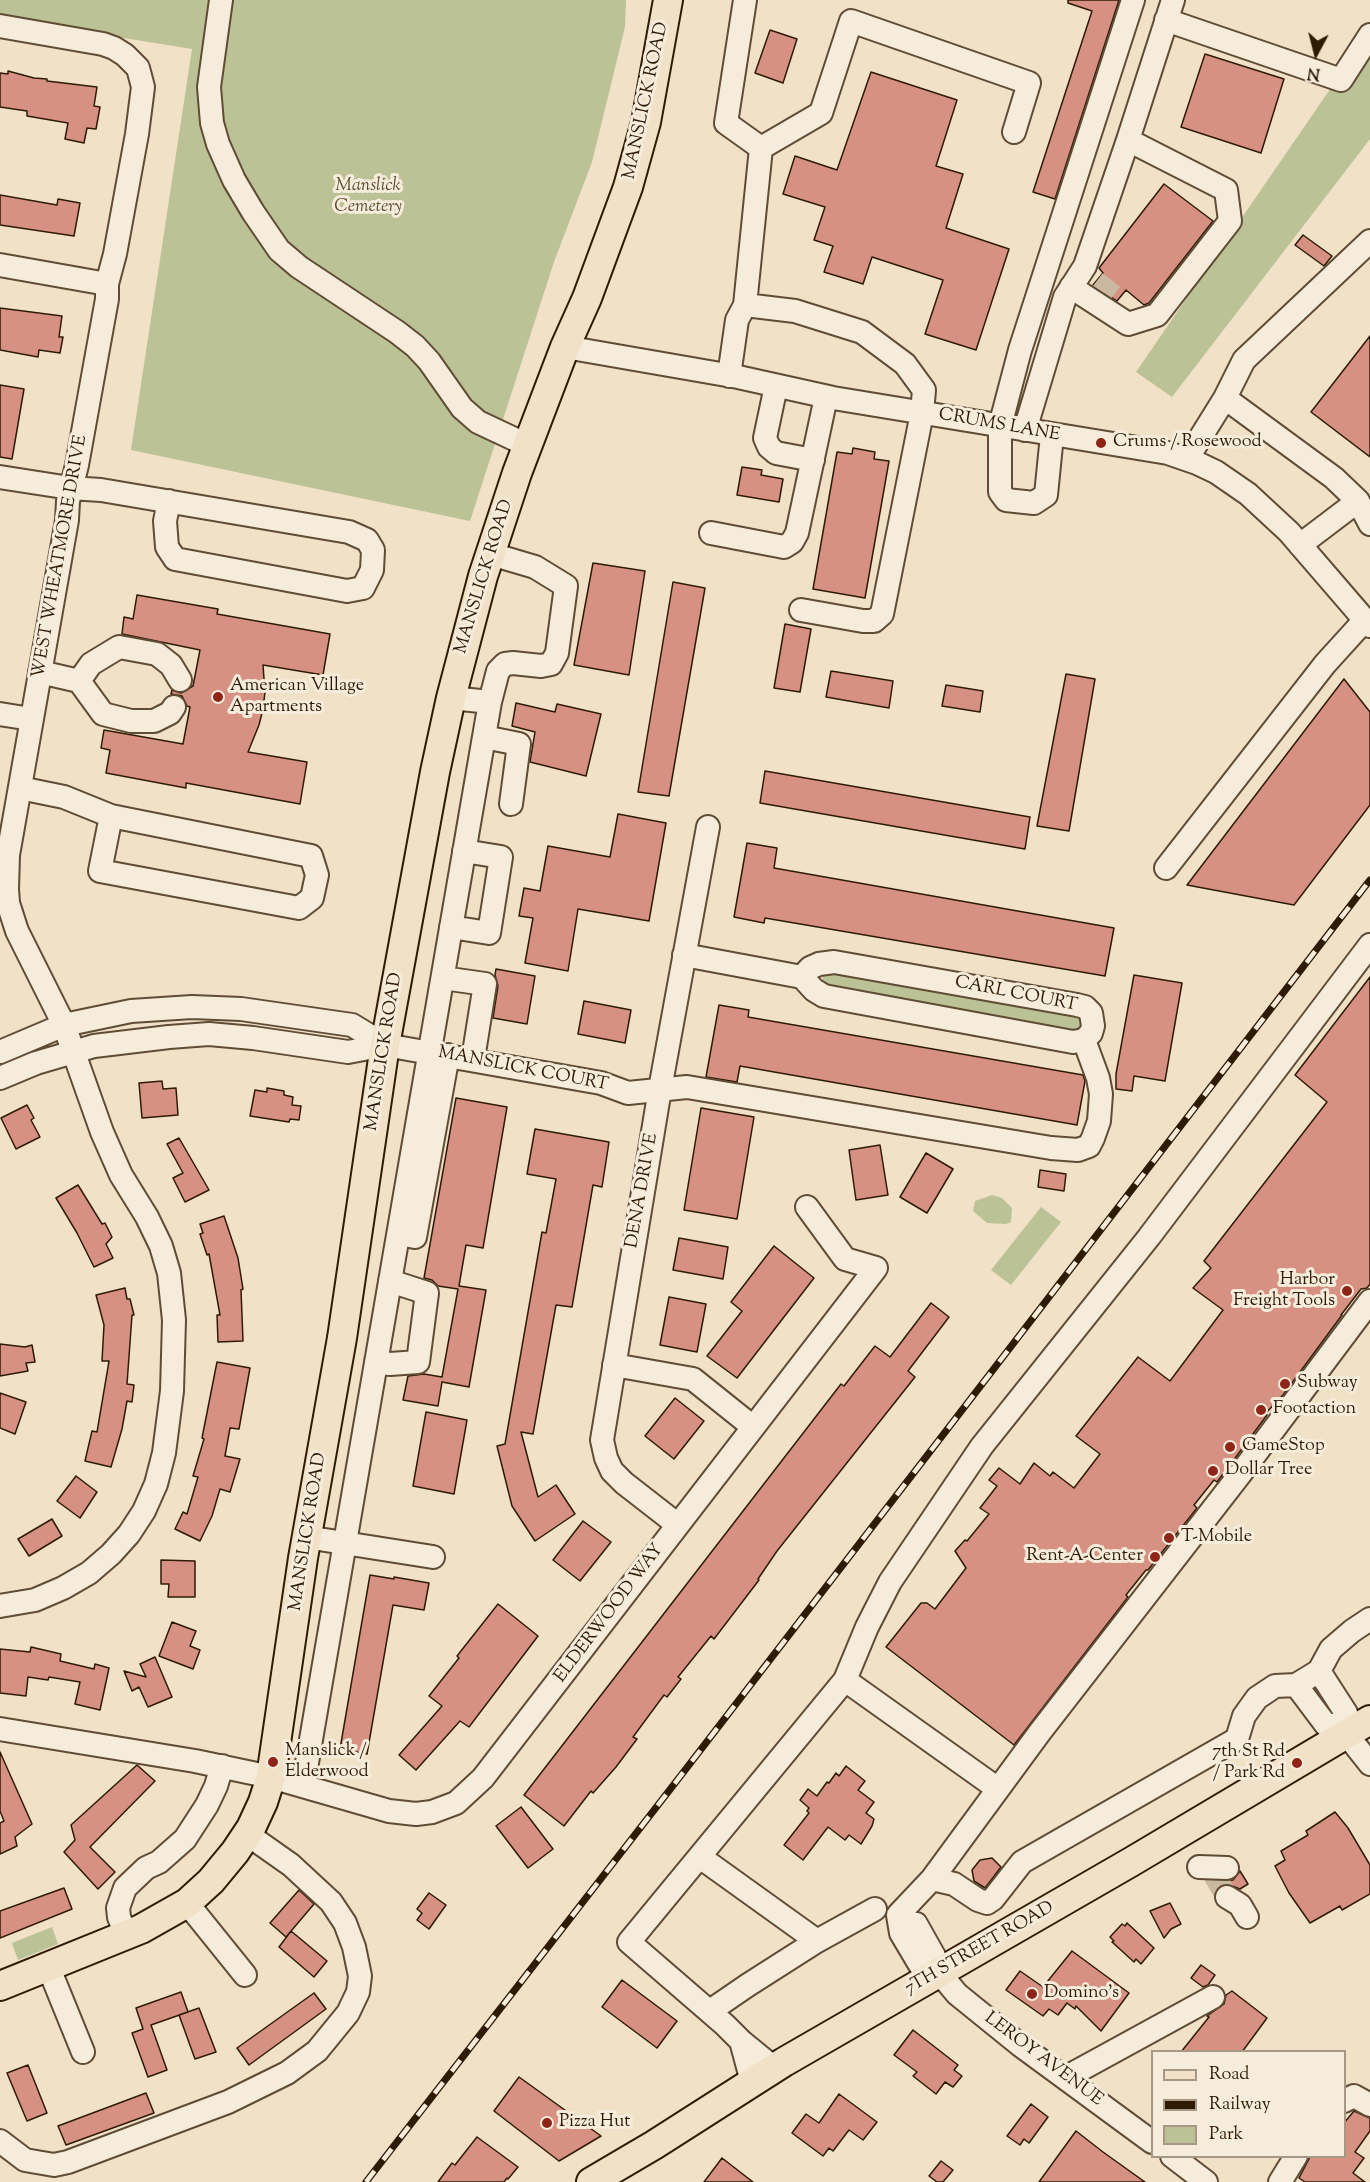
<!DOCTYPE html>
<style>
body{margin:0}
#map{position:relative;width:1370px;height:2182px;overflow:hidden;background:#f1e1c7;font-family:"Sorts Mill Goudy",serif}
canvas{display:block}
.legend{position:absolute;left:1151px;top:2050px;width:195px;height:108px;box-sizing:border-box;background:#f6ecdb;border:2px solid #a69885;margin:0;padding:8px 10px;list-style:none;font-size:18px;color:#2f1b04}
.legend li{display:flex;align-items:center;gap:12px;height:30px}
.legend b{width:30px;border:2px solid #a69885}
.north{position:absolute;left:1286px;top:24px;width:60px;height:60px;-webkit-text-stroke:4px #f6ecdb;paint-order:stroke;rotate:187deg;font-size:16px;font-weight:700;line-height:24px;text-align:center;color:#2f1b04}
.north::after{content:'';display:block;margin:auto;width:21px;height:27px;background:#2f1b04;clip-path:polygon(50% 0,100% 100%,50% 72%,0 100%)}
</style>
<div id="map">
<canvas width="1370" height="2182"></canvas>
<ul class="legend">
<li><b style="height:8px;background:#f1e1c7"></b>Road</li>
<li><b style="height:8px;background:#2f1b04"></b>Railway</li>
<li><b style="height:16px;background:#bbc295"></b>Park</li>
</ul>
<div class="north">N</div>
</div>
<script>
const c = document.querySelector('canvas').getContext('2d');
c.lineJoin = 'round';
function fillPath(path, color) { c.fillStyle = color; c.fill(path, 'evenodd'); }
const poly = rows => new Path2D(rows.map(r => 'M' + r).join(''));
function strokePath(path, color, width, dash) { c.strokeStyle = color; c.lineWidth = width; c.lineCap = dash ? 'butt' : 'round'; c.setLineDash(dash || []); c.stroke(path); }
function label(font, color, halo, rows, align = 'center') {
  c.font = font + ' "Sorts Mill Goudy",serif'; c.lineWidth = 6; c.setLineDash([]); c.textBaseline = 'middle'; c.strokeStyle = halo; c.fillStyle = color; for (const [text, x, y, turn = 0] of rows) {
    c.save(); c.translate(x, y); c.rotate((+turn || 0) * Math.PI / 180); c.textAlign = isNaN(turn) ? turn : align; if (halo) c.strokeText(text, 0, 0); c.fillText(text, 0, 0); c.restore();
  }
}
fillPath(poly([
 [0,0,626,0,625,27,592,162,554,262,470,521,131,450,192,49,0,18],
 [1370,31,1370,139,1172,397,1136,372],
 [828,972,1079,1015,1083,1022,1077,1031,831,990,822,983,823,975],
 [992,1195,1002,1198,1012,1208,1011,1222,1006,1224,987,1223,973,1211,975,1201],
 [1041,1207,1061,1222,1011,1285,991,1270],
 [52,1927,58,1944,18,1960,12,1943]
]), '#bbc295');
const building = poly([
 [1068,0,1119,0,1055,199,1033,192,1092,11,1068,3,1068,0],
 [770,30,797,39,783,83,755,73,770,30],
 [1205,54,1284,79,1261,153,1181,127,1205,54],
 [8,71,34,78,47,79,47,81,97,87,94,106,100,107,96,129,87,128,84,143,65,139,68,123,27,116,27,111,0,107,0,73,8,74,8,71],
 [871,72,957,100,936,166,963,174,946,228,1009,249,976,350,925,334,943,280,872,257,863,284,824,272,833,246,814,240,825,207,783,194,795,156,837,170,871,72],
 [1164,184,1213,221,1149,303,1144,305,1126,290,1117,301,1093,285,1103,273,1099,268,1164,184],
 [0,195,57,205,58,199,80,203,74,236,0,225,0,195],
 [1303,235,1332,256,1324,266,1295,245,1303,235],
 [0,308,62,316,59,337,63,337,60,353,39,350,38,357,0,350,0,308],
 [1370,336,1370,457,1311,412,1370,336],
 [0,385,24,389,12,459,0,457,0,385],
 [853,448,875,452,874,459,889,461,865,598,813,589,837,452,852,454,853,448],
 [742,467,762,470,761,475,783,479,779,502,737,495,742,467],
 [593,563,645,571,629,675,574,665,593,563],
 [673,582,705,588,669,796,638,792,673,582],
 [137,595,218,609,217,614,330,634,323,675,263,665,265,692,263,709,259,725,248,752,307,762,300,804,186,783,186,788,106,773,110,750,101,748,104,730,183,744,190,707,187,706,182,696,171,694,172,690,181,693,193,686,200,650,122,634,124,617,133,619,137,595],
 [785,624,811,629,800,692,774,688,785,624],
 [831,671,893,681,889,708,826,697,831,671],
 [1066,674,1095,679,1069,831,1037,826,1066,674],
 [1344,679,1370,712,1370,805,1294,905,1187,885,1344,679],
 [946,685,983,691,980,712,942,706,946,685],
 [516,703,555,712,557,704,601,714,586,776,530,762,535,732,512,726,516,703],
 [765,771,1030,817,1025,849,760,803,765,771],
 [618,814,666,823,649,921,578,909,568,971,525,963,533,918,519,916,524,888,540,891,548,846,610,857,618,814],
 [747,843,777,848,774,868,1114,928,1105,976,765,918,764,923,734,917,747,843],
 [496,969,535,976,527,1024,493,1018,498,986,495,975,496,969],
 [1134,975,1182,983,1165,1081,1134,1076,1132,1091,1116,1089,1116,1074,1134,975],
 [1370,977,1370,1284,1367,1288,1361,1289,1341,1315,1342,1315,1283,1395,1265,1414,1267,1415,1230,1465,1217,1482,1214,1480,1194,1505,1197,1508,1148,1570,1146,1570,1126,1595,1128,1597,1014,1745,886,1647,921,1603,927,1603,935,1609,966,1568,955,1551,965,1540,967,1541,989,1514,980,1508,997,1486,989,1480,999,1468,1020,1484,1034,1463,1050,1476,1053,1472,1074,1488,1100,1454,1076,1436,1138,1357,1170,1381,1223,1310,1193,1288,1211,1268,1204,1261,1327,1102,1295,1075,1370,977],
 [584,1001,631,1010,625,1043,578,1034,584,1001],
 [719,1005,749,1010,748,1017,1083,1075,1085,1081,1077,1125,740,1066,737,1082,706,1077,719,1005],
 [162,1081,163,1089,176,1088,178,1115,142,1118,139,1083,162,1081],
 [267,1088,284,1091,284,1095,293,1097,292,1105,301,1106,299,1120,290,1119,289,1122,250,1116,255,1090,267,1092,267,1088],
 [456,1098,507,1107,483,1248,466,1245,459,1286,486,1290,469,1387,442,1382,438,1406,403,1400,408,1376,424,1374,442,1377,458,1289,438,1286,432,1280,424,1278,456,1098],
 [27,1105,34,1118,31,1120,40,1137,16,1149,1,1118,27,1105],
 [701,1108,754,1117,737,1219,684,1210,701,1108],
 [535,1129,609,1142,602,1187,593,1185,572,1307,556,1305,533,1434,521,1432,538,1497,556,1485,575,1514,535,1541,512,1506,497,1446,505,1444,542,1232,546,1233,556,1179,527,1174,535,1129],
 [179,1138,209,1190,185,1202,173,1178,183,1173,167,1144,179,1138],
 [880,1145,888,1195,856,1200,849,1150,880,1145],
 [926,1153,953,1169,927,1213,900,1197,926,1153],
 [1040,1170,1066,1174,1064,1191,1038,1187,1040,1170],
 [78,1185,102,1224,105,1223,112,1237,106,1244,113,1258,94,1267,77,1233,56,1198,78,1185],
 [224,1216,238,1258,243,1289,241,1290,243,1341,218,1342,217,1315,220,1315,209,1254,207,1255,200,1234,203,1233,200,1224,224,1216],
 [679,1238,728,1247,723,1279,673,1270,679,1238],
 [774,1246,814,1278,737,1378,707,1356,742,1311,731,1302,774,1246],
 [125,1288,127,1299,130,1299,134,1315,132,1315,127,1384,134,1385,132,1402,127,1401,122,1429,111,1467,85,1461,92,1431,97,1432,109,1361,102,1361,104,1325,96,1295,125,1288],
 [669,1297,706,1304,697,1352,660,1345,669,1297],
 [931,1303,949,1317,908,1371,915,1377,777,1551,758,1579,759,1580,714,1639,711,1636,678,1677,681,1679,667,1697,664,1695,633,1737,637,1739,616,1767,593,1793,591,1791,564,1826,524,1795,841,1384,844,1386,875,1346,890,1357,931,1303],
 [0,1344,25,1347,32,1345,35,1362,26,1363,28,1371,0,1376,0,1344],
 [217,1362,250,1368,239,1429,230,1428,225,1456,240,1459,230,1492,220,1489,212,1516,200,1541,175,1529,183,1512,187,1514,198,1477,193,1476,204,1439,202,1438,217,1362],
 [0,1393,26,1402,15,1434,0,1428,0,1393],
 [675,1398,704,1421,674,1459,645,1436,675,1398],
 [426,1412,467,1420,454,1494,413,1486,426,1412],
 [76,1476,97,1492,80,1518,57,1501,76,1476],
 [52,1519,62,1536,29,1556,18,1539,52,1519],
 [583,1521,611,1542,580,1581,553,1560,583,1521],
 [161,1560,195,1561,195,1597,168,1597,169,1584,161,1584,161,1560],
 [370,1575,394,1579,394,1577,429,1583,424,1610,393,1605,367,1754,340,1749,370,1575],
 [498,1604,538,1636,469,1727,460,1721,416,1770,399,1755,442,1706,429,1696,459,1658,457,1656,498,1604],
 [172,1622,196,1631,190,1646,200,1650,193,1669,159,1656,172,1622],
 [31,1647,61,1654,60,1661,94,1669,95,1664,109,1668,100,1710,75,1704,80,1682,49,1677,48,1680,28,1677,26,1696,0,1693,0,1649,30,1652,31,1647],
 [155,1657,172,1697,148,1707,139,1687,132,1691,124,1671,146,1677,140,1664,155,1657],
 [0,1752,32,1824,15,1837,17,1846,0,1854,0,1823,4,1821,0,1811,0,1752],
 [137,1765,155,1781,90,1847,115,1872,98,1889,64,1852,75,1840,71,1825,137,1765],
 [846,1766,865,1781,858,1790,874,1802,866,1813,874,1819,872,1826,861,1844,849,1835,845,1840,828,1827,803,1860,784,1845,809,1813,807,1811,809,1808,800,1800,808,1789,817,1796,827,1782,829,1783,836,1773,839,1776,846,1766],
 [521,1807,553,1849,528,1868,496,1826,521,1807],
 [1335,1812,1348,1828,1370,1865,1370,1894,1342,1910,1340,1906,1310,1923,1289,1893,1275,1866,1285,1860,1281,1851,1308,1835,1306,1831,1335,1812],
 [992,1858,1001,1867,985,1888,974,1881,972,1870,980,1860,992,1858],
 [1240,1871,1248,1884,1240,1889,1227,1884,1220,1885,1215,1891,1208,1881,1233,1880,1240,1871],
 [64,1888,72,1909,0,1938,0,1911,64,1888],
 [299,1890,314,1904,286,1937,270,1923,299,1890],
 [429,1893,446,1905,429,1929,417,1920,422,1913,417,1909,429,1893],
 [1170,1903,1181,1924,1171,1929,1164,1938,1150,1911,1170,1903],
 [1127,1923,1154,1948,1141,1964,1136,1959,1134,1962,1112,1942,1114,1941,1110,1937,1122,1924,1125,1926,1127,1923],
 [291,1931,327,1961,314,1977,279,1947,291,1931],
 [1072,1951,1129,1993,1101,2031,1076,2006,1075,2009,1067,2003,1058,2015,1049,2009,1043,2016,1006,1990,1020,1971,1043,1987,1072,1951],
 [1201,1965,1215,1975,1208,1985,1203,1987,1191,1978,1201,1965],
 [622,1980,677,2021,657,2048,602,2007,622,1980],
 [1232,1991,1267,2018,1242,2052,1181,2052,1209,2017,1207,2016,1224,2004,1226,1995,1232,1991],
 [181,1992,188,2012,151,2025,167,2070,148,2077,132,2033,143,2029,136,2008,181,1992],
 [314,1993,326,2009,249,2065,237,2048,314,1993],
 [199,2008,216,2052,195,2059,179,2015,199,2008],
 [913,2030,958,2065,954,2070,962,2076,953,2087,945,2082,936,2094,913,2076,917,2072,894,2055,913,2030],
 [28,2065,47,2113,27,2121,7,2073,28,2065],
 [519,2077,601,2136,559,2161,494,2111,519,2077],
 [146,2093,154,2113,66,2145,58,2126,146,2093],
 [839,2094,877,2122,863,2140,849,2130,833,2151,829,2148,823,2156,792,2133,806,2114,819,2123,839,2094],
 [1031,2104,1048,2117,1029,2143,1024,2139,1020,2145,1007,2136,1031,2104],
 [1354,2111,1370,2118,1370,2131,1355,2152,1364,2158,1353,2173,1365,2182,1305,2182,1299,2178,1310,2157,1344,2157,1344,2123,1354,2111],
 [1076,2131,1103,2152,1145,2182,1039,2182,1076,2131],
 [477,2137,518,2167,508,2179,507,2178,504,2182,438,2182,452,2163,455,2165,477,2137],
 [722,2158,753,2182,704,2182,722,2158],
 [941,2161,953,2170,943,2182,937,2182,929,2176,941,2161]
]);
fillPath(building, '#d79183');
strokePath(building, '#2f1b04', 1.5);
strokePath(poly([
 [1096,282,1118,299],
 [1214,1875,1227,1897]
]), '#cab9a0', 22, [22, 11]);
const minor = poly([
 [221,0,209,87,212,123,218,144,234,180,253,212,279,250,299,267,397,332,415,346,429,361,462,408,478,422,527,445],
 [745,0,726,123,761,148,821,113,851,21,1029,83,1014,132],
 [1166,20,1341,80,1370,35],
 [0,26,103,44,114,48,125,55,138,68,143,87,137,134,115,254,107,284,107,299,77,465,68,501,67,520,8,855,7,889,8,903,17,931,64,1025,102,1132,121,1175,147,1217,161,1246,169,1273,174,1320,172,1391,164,1453,156,1484,144,1511,129,1534,111,1554,89,1573,63,1588,35,1600,0,1606],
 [0,265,107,284],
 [1071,287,1128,324,1157,315,1230,221,1226,190,1128,140],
 [745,305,761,148],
 [565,347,738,377,833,398,1168,453,1197,463,1216,472,1248,494,1289,532,1370,626],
 [729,376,737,320,745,305,795,311,862,332,905,364,924,390,922,413,882,614,874,621,863,621,801,610],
 [776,386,765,438,769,447,776,453,813,460],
 [1225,398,1334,478,1358,501,1300,545],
 [1025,430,1065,297,1085,266,1128,140,1173,0],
 [1052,435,1046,495,1034,503,1006,500,1000,492,1000,426,1020,350,1133,0],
 [1187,459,1225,398,1244,360,1370,241],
 [0,477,70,488,101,490,349,532,367,540,373,550,372,570,363,588,347,591,175,559,167,547,165,521,169,501],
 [1358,501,1370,524],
 [711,533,784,547,792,542,797,533,826,397],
 [40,672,79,681,103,714,131,721,154,721,170,713,174,707],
 [79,681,91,664,119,647,157,654,171,665,180,680],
 [451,698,490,702,498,671,505,664,513,663,541,666,551,664,557,653,566,586,535,567,491,554],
 [0,714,31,719],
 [484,737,519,744,511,804],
 [20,788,64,797,111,816,100,871,299,908,312,898,317,875,311,856,111,816],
 [1166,868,1325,664,1365,620],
 [451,927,489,933,501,857,464,851],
 [684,955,802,977,814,990,824,996,1073,1042,1084,1040,1091,1033,1093,1026,1091,1013,1085,1007,1077,1005,834,962,819,964,810,968,802,977],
 [443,978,485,984,473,1059],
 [0,1052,64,1025,131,1011,192,1007,241,1009,352,1025,385,1045],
 [0,1078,36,1063,94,1046,169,1037,209,1034,253,1038,348,1052,385,1045,601,1083,628,1093,687,1087,1051,1148,1078,1150,1089,1146,1093,1138,1099,1121,1101,1094,1098,1078,1084,1040],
 [399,1234,415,1237,448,1055],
 [376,1362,390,1364,418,1362,427,1293,390,1281],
 [614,1365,693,1379,753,1427],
 [678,1525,624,1483,612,1471,606,1458,602,1440,660,1089,708,827],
 [306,1537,433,1557],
 [1319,1671,1346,1713,1339,1725],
 [845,1680,998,1789],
 [1296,1685,1326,1725,1339,1725],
 [1339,1725,1370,1764],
 [0,1729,195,1761,271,1777,389,1811,416,1814,432,1812,456,1803,483,1778,876,1268,845,1259,807,1207],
 [303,1786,490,702],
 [700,1857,817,1941],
 [1199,1867,1227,1868],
 [932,1879,1040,1732,1241,1473,1370,1301],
 [1227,1897,1240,1905,1247,1917],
 [187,1903,245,1975],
 [901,1922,916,1924,934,1956,932,1964,957,1994,1020,2045,1152,2142],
 [126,1935,119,1917,118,1908,125,1888,146,1868,159,1862,185,1839,207,1805,216,1786,222,1766],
 [932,1964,920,1965,901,1933,898,1915,932,1879,954,1884,978,1900,987,1903,993,1899,1022,1862,1237,1739,1244,1716,1257,1698,1275,1686,1296,1685,1319,1671,1331,1649,1352,1631,1370,1619],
 [48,1966,83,2052],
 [710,2011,748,1985,817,1941,875,1909],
 [741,2041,725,2025,629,1942,845,1680,867,1627,890,1582,982,1446,1149,1237,1370,945],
 [1065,2078,1213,1997],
 [752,2082,741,2041,774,2068],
 [1344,2101,1354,2096,1370,2105],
 [0,2141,25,2160,54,2165,68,2162,228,2102,287,2073,317,2051,348,2013,358,1992,360,1976,354,1947,345,1923,331,1902,291,1865,247,1834],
 [1172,2156,1206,2182],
 [1280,2182,1296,2156]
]);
const major = poly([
 [0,1986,141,1929,187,1903,211,1881,235,1852,251,1828,263,1802,271,1777,303,1558,342,1338,385,1045,435,772,451,698,483,576,517,473,565,347,587,298,628,187,646,122,668,0],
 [591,2182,654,2145,784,2062,1131,1862,1370,1720]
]);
strokePath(minor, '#604c35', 26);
strokePath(major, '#2f1b04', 32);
strokePath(minor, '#f6ecdb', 22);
strokePath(major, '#f1e1c7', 28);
const rail = poly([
 [366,2182,682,1774,1370,880]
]);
strokePath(rail, '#2f1b04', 7);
strokePath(rail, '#f6ecdb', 4.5, [14]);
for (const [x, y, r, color] of [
 [1101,443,6,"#8f2418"],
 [218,697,6,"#8f2418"],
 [1347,1291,6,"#8f2418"],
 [1285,1384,6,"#8f2418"],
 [1261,1410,6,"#8f2418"],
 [1230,1447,6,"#8f2418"],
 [1213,1471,6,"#8f2418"],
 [1169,1538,6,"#8f2418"],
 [1155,1557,6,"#8f2418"],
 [273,1762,6,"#8f2418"],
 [1297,1763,6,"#8f2418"],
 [1032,1994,6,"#8f2418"],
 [547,2123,6,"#8f2418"]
]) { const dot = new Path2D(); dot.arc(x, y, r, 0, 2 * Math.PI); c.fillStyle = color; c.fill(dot); strokePath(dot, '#f6ecdb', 2); }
label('18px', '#2f1b04', '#f6ecdb', [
 ["MANSLICK ROAD",647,101,-78],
 ["CRUMS LANE",999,426,10],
 ["WEST WHEATMORE DRIVE",61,557,-80],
 ["MANSLICK ROAD",485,577,-73],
 ["CARL COURT",1016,995,11],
 ["MANSLICK ROAD",385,1052,-81],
 ["MANSLICK COURT",523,1070,11],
 ["DENA DRIVE",643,1191,-80],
 ["MANSLICK ROAD",309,1532,-81],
 ["ELDERWOOD WAY",610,1614,-53],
 ["7TH STREET ROAD",980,1949,-30],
 ["LEROY AVENUE",1043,2060,37]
]);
label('italic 18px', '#594d30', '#f6ecdb', [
 ["Manslick",368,187],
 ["Cemetery",368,208]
]);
label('18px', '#2f1b04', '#f6ecdb', [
 ["Crums / Rosewood",1113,443],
 ["American Village",230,687],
 ["Apartments",230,708],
 ["Harbor",1335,1281,"right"],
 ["Freight Tools",1335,1302,"right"],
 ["Subway",1297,1384],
 ["Footaction",1273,1410],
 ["GameStop",1242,1447],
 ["Dollar Tree",1225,1471],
 ["T-Mobile",1181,1538],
 ["Rent-A-Center",1143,1557,"right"],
 ["Manslick /",285,1752],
 ["Elderwood",285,1773],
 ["7th St Rd",1285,1753,"right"],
 ["/ Park Rd",1285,1774,"right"],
 ["Domino's",1044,1994],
 ["Pizza Hut",559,2123]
], 'left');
</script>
